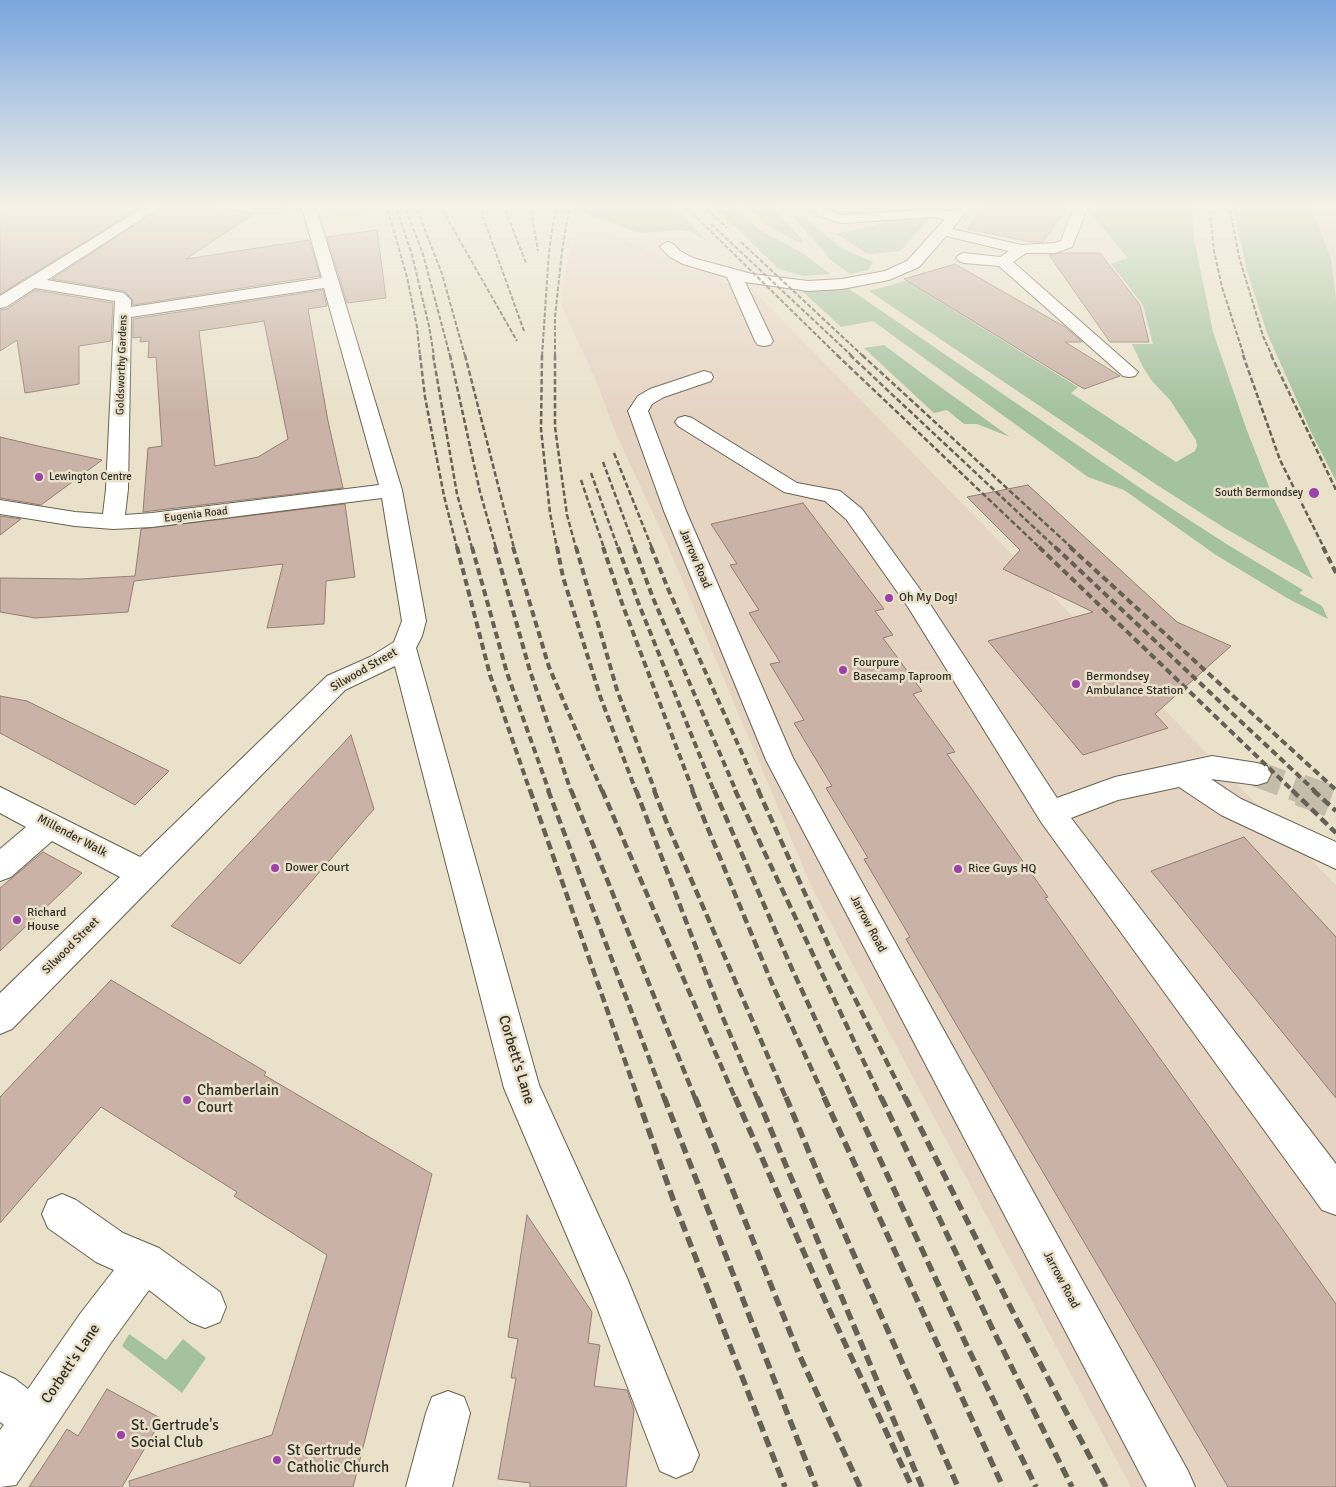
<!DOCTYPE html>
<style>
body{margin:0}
canvas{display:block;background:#e9e1ca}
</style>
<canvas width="1336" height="1487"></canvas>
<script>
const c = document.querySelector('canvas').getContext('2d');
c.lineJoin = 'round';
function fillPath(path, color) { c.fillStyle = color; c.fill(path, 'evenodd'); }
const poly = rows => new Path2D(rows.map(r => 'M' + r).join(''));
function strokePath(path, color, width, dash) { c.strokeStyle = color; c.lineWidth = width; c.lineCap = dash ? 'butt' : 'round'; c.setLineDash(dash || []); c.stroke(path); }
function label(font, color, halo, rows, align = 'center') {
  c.font = font + ' Signika,sans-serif'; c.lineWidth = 5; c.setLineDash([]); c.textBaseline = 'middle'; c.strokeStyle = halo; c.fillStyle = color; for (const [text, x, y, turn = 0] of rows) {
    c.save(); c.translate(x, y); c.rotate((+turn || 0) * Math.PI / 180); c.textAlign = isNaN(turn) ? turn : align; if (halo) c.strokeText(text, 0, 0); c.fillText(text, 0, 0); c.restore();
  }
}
fillPath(poly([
 [327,204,364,204,368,214,333,219],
 [1310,204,1336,204,1336,299,1331,259],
 [594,232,610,233,676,263,721,275,723,282,750,287,1336,885,1336,1487,1131,1487,812,888,665,539,616,434,595,378,562,307,566,267,577,233]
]), '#e6d4c3');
fillPath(poly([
 [575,204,670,204,707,241,692,232,681,230,645,233,636,232,581,211,579,209,579,204],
 [712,204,731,204,760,230,804,254,830,274,803,276,779,269],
 [744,204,770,204,804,242,798,242,770,227],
 [1095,204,1192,204,1194,238,1213,332,1246,428,1273,497,1313,579,1223,527,1157,485,869,291,906,281,1078,387,1071,393,1176,462,1195,451,1197,446,1196,440,1170,400,1152,381,1143,367,1132,344,1153,344,1143,305,1111,264,1128,258,1091,214],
 [1233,204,1310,204,1331,259,1336,299,1336,481,1312,434,1267,333,1247,271],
 [797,216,809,221,841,248,873,262,868,270,850,274,828,258,825,252,794,218],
 [931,217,900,251,868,254,836,234,892,221],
 [848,288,1146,492,1228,545,1303,590,1299,593,1322,606,1328,619,1287,598,1216,555,1124,490,1088,477,873,321,841,327,801,290],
 [884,345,935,383,1010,437,977,424,964,424,947,410,934,413,864,348],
 [129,1334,166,1360,183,1339,206,1358,182,1393,122,1346]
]), '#a4c29d');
const building = poly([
 [0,204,146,204,0,294,0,204],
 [167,204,187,204,255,213,186,259,309,240,320,276,133,305,132,299,124,291,52,279,167,204],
 [988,204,1069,204,1043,242,1032,242,967,229,988,204],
 [377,230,386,298,347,303,327,237,377,230],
 [1060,253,1100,253,1140,305,1149,342,1110,342,1049,255,1060,253],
 [955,264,1065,327,1082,342,1065,342,1120,376,1084,389,904,279,955,264],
 [35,290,113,303,111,341,79,346,79,384,25,393,17,340,0,351,0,310,7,309,35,290],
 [323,290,327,306,308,309,328,421,343,488,143,512,148,448,162,446,156,357,148,358,149,341,140,342,141,337,133,338,133,319,323,290],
 [264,321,288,439,258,457,215,466,199,331,264,321],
 [0,437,38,446,102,460,41,505,0,498,0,437],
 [1028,485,1177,622,1231,646,1155,714,1168,728,1083,755,988,641,1093,612,1003,569,1020,550,967,497,1028,485],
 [803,503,884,609,875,611,893,635,883,638,922,691,913,694,955,752,947,754,1048,897,1045,898,1336,1304,1336,1487,1228,1487,906,939,910,937,864,859,868,858,826,788,832,786,794,723,804,720,770,664,780,662,749,613,759,610,730,565,737,564,711,524,803,503],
 [345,504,355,577,326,581,324,624,267,628,283,564,134,581,128,612,35,618,0,612,0,578,80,579,135,576,141,529,345,504],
 [0,516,21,519,0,535,0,516],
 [0,696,27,701,169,771,135,805,0,733,0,696],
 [351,735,374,809,240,964,171,926,351,735],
 [1244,837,1336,937,1336,1098,1151,871,1244,837],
 [43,852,82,873,0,951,0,888,43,852],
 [111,980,266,1072,264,1075,432,1174,353,1487,130,1487,129,1481,272,1435,327,1255,234,1196,237,1192,101,1107,0,1223,0,1097,111,980],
 [527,1215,592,1312,588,1343,600,1345,594,1386,627,1390,634,1410,626,1487,530,1487,530,1483,498,1479,516,1378,511,1378,518,1339,508,1337,527,1215],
 [107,1389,162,1419,122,1487,29,1487,67,1429,78,1436,107,1389]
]);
fillPath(building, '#cab2a6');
strokePath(building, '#947e73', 1);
strokePath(poly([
 [1257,774,1303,791]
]), '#c4bda9', 26, [26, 12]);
strokePath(poly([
 [1300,790,1336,803]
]), '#c4bda9', 32, [32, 16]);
const minor = poly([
 [149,204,165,204,47,280,124,293,131,300,131,307,322,278,301,204,315,204,402,490,426,621,422,636,416,648,539,1085,627,1278,699,1455,692,1471,676,1478,660,1471,593,1297,504,1088,395,666,345,690,12,1029,0,1034,0,993,120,877,52,841,11,877,0,881,0,849,26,827,0,813,0,787,140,857,327,676,370,657,394,642,402,621,382,498,152,527,113,529,75,526,0,514,0,500,75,512,103,514,106,489,115,301,35,288,6,307,0,308,0,296,149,204],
 [324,288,379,485,152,513,125,515,128,489,131,317,324,288],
 [246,204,290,204,288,207,283,208,253,208,248,207,246,204],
 [809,204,823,204,829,210,842,215,935,209,952,211,959,204,973,204,952,229,1021,245,1054,243,1061,241,1075,204,1089,204,1072,247,1055,253,1026,253,1013,262,1138,372,1135,376,1129,377,1123,376,999,266,964,263,959,261,956,258,959,255,964,253,1000,257,1009,251,946,236,919,267,889,280,842,289,808,291,745,282,773,341,770,345,764,346,758,345,755,341,727,277,683,264,670,257,660,247,663,244,668,242,673,244,680,251,693,258,752,274,808,281,842,279,885,271,907,261,945,219,935,217,841,223,819,216,809,204],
 [704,371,711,373,713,377,711,381,664,397,652,404,648,411,686,511,793,758,1188,1471,1195,1487,1147,1487,766,760,664,511,628,411,638,396,650,389,704,371],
 [685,416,692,418,797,483,840,491,862,509,924,595,1057,798,1115,777,1212,756,1257,763,1267,766,1271,774,1267,782,1257,785,1211,779,1241,799,1336,842,1336,869,1221,815,1179,787,1118,800,1071,818,1336,1164,1336,1215,1322,1210,1041,822,908,607,846,519,825,501,784,492,678,426,675,422,678,418,685,416],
 [62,1194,76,1200,123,1233,159,1248,220,1292,226,1307,220,1322,205,1328,190,1322,149,1290,110,1344,16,1485,0,1487,0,1430,4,1425,0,1422,0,1372,15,1379,28,1389,80,1314,114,1270,96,1262,48,1228,42,1214,48,1200,62,1194],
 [448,1391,464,1397,470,1413,452,1487,406,1487,426,1413,432,1397,448,1391]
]);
strokePath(minor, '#68614d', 2);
fillPath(minor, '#fff');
strokePath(poly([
 [386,204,407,277,417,327,420,356],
 [395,204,412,255,429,326,434,356],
 [404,204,423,254,450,356],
 [415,204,442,274,465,356],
 [439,204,517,341],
 [481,204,483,217,524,331],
 [503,204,526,263],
 [530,204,538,251],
 [683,204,838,356],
 [702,204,727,228],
 [1209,204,1214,251,1222,287,1244,356],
 [1229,204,1239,257,1263,336,1272,356],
 [711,224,852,356],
 [741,242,863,356],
 [542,356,549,252,556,204],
 [555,356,555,317,562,251,570,204]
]), '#646053', 2, [4.5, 2]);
strokePath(poly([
 [420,355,425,397,444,496,457,548],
 [433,355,457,494,472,548],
 [450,355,480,492,496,548],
 [465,355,514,548],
 [542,355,541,429,550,513,557,548],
 [555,355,555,427,567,515,576,548],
 [837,355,1040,548],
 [850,355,1056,548],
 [862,355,1072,548],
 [1243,355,1280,460,1324,548],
 [1271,355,1336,490],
 [614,453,652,548],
 [603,462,635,548],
 [591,473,618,548],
 [581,480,604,548]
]), '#646053', 2.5, [5.5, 2.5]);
strokePath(poly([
 [457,547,490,675,530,791],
 [472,547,507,673,549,791],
 [495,547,530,671,571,791],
 [513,547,549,667,602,791],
 [557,547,563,577,600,696,636,791],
 [576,547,617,690,655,791],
 [603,547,623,606,693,791],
 [618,547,638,602,714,791],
 [634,547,653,598,736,791],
 [651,547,669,591,759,791],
 [1039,547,1293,791],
 [1055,547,1315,791],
 [1070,547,1336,790],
 [1323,547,1336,573]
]), '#646053', 4, [7, 4]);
strokePath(poly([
 [530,790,638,1098],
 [548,790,664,1098],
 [571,790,695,1098],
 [602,790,735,1098],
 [636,790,721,1013,757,1098],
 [654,790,668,826,786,1098],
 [692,790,773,986,825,1098],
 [714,790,792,969,852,1098],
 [735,790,881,1098],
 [758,790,832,953,905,1098],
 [1292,790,1336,833],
 [1313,790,1336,811]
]), '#646053', 4.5, [9, 4.5]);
strokePath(poly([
 [637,1097,674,1202,785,1487],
 [664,1097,816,1487],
 [695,1097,798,1352,860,1487],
 [735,1097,828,1307,912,1487],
 [757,1097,922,1487],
 [786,1097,824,1188,958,1487],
 [824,1097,1003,1487],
 [851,1097,966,1344,1036,1487],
 [881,1097,994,1332,1072,1487],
 [905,1097,1017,1320,1106,1487]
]), '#646053', 5.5, [11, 5.5]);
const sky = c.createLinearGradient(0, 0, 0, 412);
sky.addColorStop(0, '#79a6de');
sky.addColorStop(0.5, '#f5f2e7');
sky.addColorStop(1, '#f5f2e700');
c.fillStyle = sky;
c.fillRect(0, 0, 1336, 412);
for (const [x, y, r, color] of [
 [39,477,5,"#9c41ac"],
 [1314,493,6,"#9c41ac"],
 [889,598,5,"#9c41ac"],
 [843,670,5,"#9c41ac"],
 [1076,684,5,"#9c41ac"],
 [275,868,5,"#9c41ac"],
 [958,869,5,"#9c41ac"],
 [17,920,5,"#9c41ac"],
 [187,1100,5,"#9c41ac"],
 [121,1435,5,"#9c41ac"],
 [277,1460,5,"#9c41ac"]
]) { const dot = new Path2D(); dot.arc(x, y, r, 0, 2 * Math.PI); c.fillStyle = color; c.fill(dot); strokePath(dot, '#e9e1ca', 2); }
label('11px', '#322f26', '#e9e1ca', [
 ["Goldsworthy Gardens",122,365,-88],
 ["Eugenia Road",196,515,-7]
]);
label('11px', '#322f26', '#e9e1ca', [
 ["Lewington Centre",49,477],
 ["South Bermondsey",1303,493,"right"]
], 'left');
label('12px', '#322f26', '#e9e1ca', [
 ["Jarrow Road",695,559,67],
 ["Silwood Street",364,670,-30],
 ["Millender Walk",72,836,28],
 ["Jarrow Road",868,924,62],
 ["Silwood Street",71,946,-45],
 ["Jarrow Road",1061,1280,62]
]);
label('12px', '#322f26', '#e9e1ca', [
 ["Oh My Dog!",899,598],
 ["Fourpure",853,663],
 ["Basecamp Taproom",853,677],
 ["Bermondsey",1086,677],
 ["Ambulance Station",1086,691],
 ["Dower Court",285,868],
 ["Rice Guys HQ",968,869],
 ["Richard",27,913],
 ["House",27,927]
], 'left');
label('15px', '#322f26', '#e9e1ca', [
 ["Corbett's Lane",516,1060,73],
 ["Corbett's Lane",71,1364,-56]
]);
label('15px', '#322f26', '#e9e1ca', [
 ["Chamberlain",197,1091],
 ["Court",197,1108],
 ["St. Gertrude's",131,1426],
 ["Social Club",131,1443],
 ["St Gertrude",287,1451],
 ["Catholic Church",287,1468]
], 'left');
</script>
